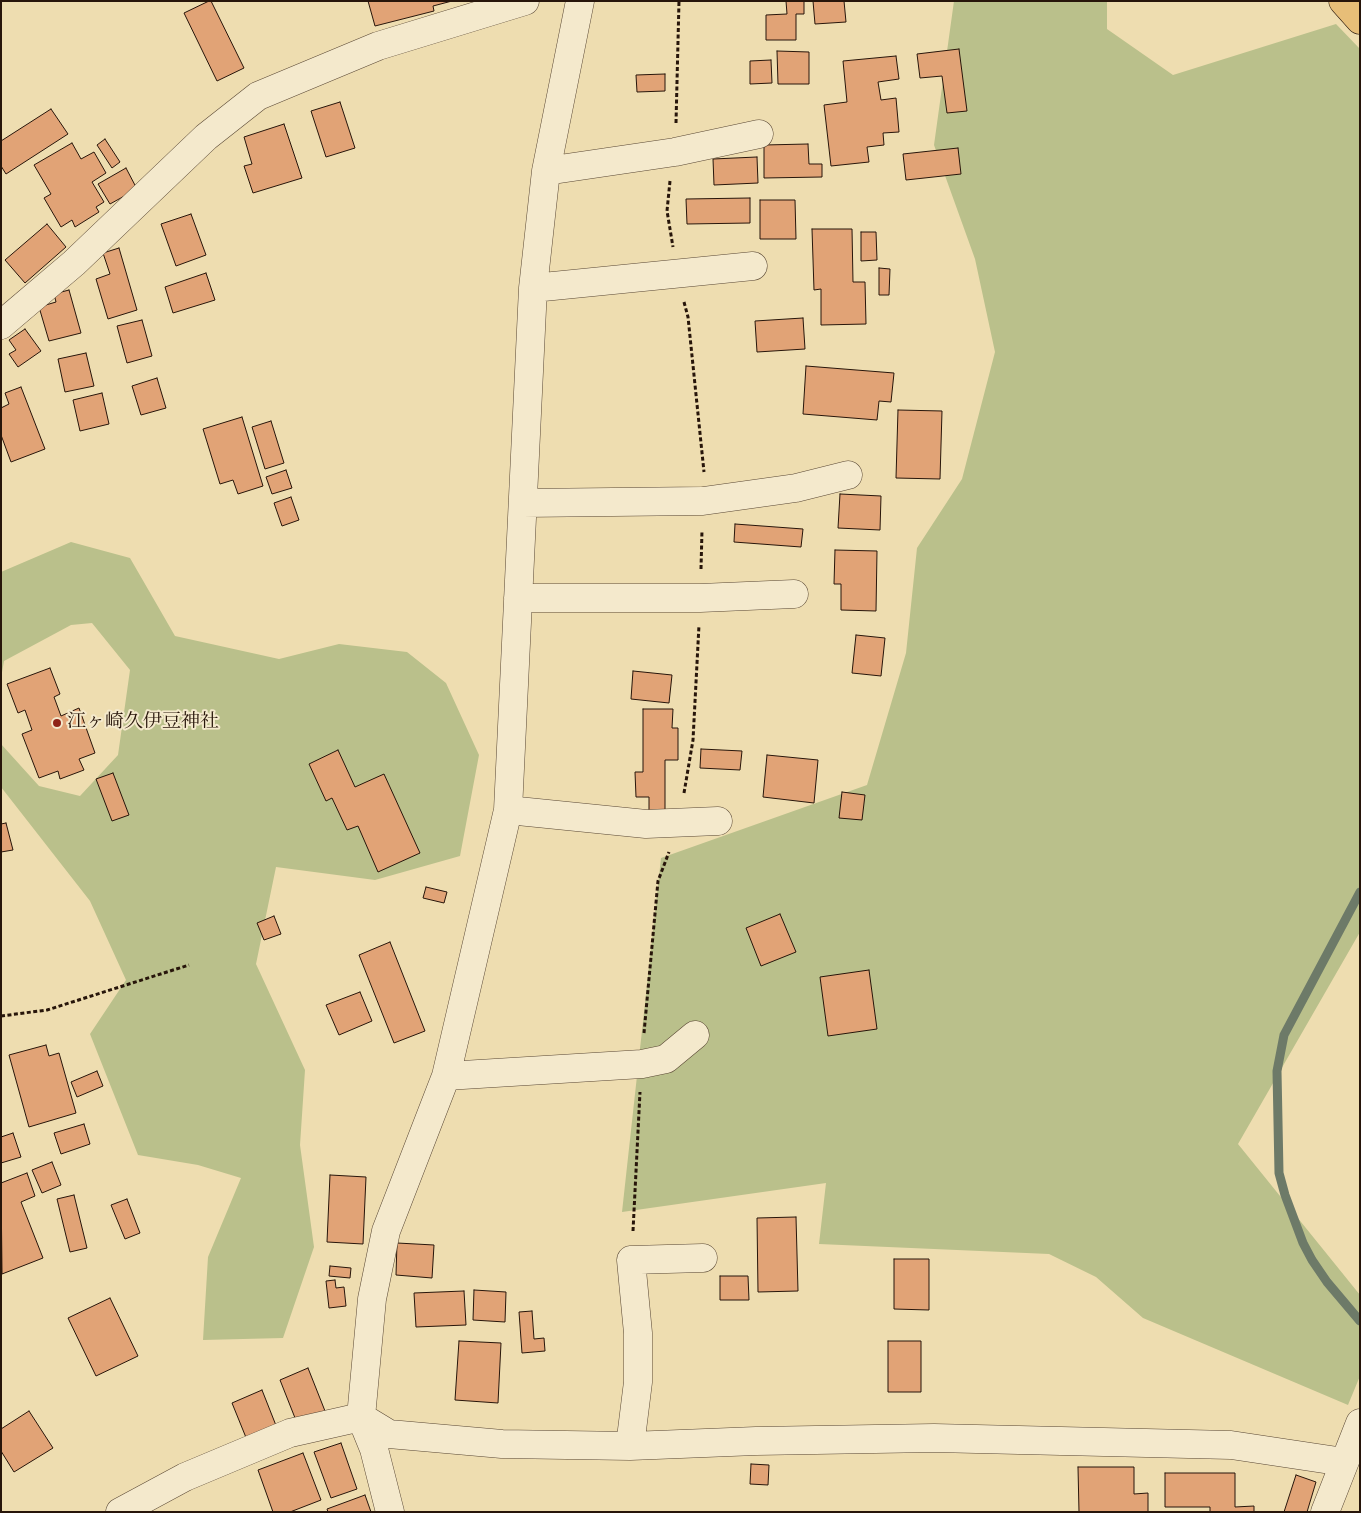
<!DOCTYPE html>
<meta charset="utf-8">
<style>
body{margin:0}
#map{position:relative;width:1361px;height:1513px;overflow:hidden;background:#eeddb0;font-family:"IM FELL English",serif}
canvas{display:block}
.frame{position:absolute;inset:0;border:2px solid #27150a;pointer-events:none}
</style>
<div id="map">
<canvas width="1361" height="1513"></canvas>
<div class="frame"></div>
</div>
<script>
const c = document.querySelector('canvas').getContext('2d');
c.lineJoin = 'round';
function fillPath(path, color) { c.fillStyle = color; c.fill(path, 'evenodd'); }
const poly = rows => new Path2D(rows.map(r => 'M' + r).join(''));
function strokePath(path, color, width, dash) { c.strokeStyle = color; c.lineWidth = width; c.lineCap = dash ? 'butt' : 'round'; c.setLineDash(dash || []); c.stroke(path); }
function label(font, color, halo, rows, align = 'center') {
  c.font = font + ' "IM FELL English","Noto Serif JP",serif'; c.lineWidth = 4; c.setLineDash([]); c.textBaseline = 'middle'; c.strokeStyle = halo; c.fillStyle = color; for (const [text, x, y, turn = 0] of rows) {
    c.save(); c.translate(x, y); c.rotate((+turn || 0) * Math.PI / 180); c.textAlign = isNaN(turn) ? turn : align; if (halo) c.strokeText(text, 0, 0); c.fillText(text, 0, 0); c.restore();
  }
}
fillPath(poly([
 [954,1,1107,1,1107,29,1173,75,1336,24,1360,49,1360,932,1238,1144,1360,1295,1360,1376,1348,1405,1143,1318,1096,1277,1049,1254,819,1244,826,1183,622,1212,661,858,867,785,906,653,917,548,962,479,995,352,975,259,934,145],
 [71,542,130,558,175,636,279,659,339,644,407,652,446,683,479,755,460,856,375,880,276,867,256,964,305,1070,300,1145,314,1247,283,1338,203,1340,208,1257,241,1178,198,1165,138,1155,90,1034,126,980,90,901,1,787,1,744,39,786,80,796,118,755,130,670,92,623,71,625,4,661,1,678,1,572]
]), '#bac08b');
strokePath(poly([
 [1360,892,1284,1035,1277,1071,1279,1173,1285,1195,1303,1243,1312,1260,1327,1282,1360,1321]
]), '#6d7a68', 9);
const building = poly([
 [209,1,211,1,244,68,217,81,184,13,209,1],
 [368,1,452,1,433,6,434,11,375,26,368,1],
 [786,1,804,1,804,14,796,14,796,40,766,40,766,15,787,14,786,1],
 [813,1,844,1,846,22,815,24,813,1],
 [959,49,967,111,947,113,942,76,920,78,917,54,959,49],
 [777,51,809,52,809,84,778,84,777,51],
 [896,56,899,79,878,82,881,100,896,98,899,132,883,133,884,145,867,147,869,162,831,166,824,105,847,102,843,61,896,56],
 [771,60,772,83,750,84,750,61,771,60],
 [665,74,665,91,637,92,636,75,665,74],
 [340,102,355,148,326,157,311,111,340,102],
 [51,109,68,134,6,174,1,166,1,141,51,109],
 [284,124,302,178,253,193,244,166,252,164,244,137,284,124],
 [105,139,120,162,112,168,97,145,105,139],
 [72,143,81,159,94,152,106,173,92,182,104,202,96,207,99,212,75,227,72,220,61,227,44,198,51,194,34,165,72,143],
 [808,144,809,164,822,164,822,177,764,178,764,145,808,144],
 [958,148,961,174,906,180,903,154,958,148],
 [757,157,758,183,714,185,713,159,757,157],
 [126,168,137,189,110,204,98,184,126,168],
 [750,198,750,223,687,224,686,199,750,198],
 [760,200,795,200,796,239,760,239,760,200],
 [191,214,206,255,176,266,161,224,191,214],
 [47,224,66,247,25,283,5,260,47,224],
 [812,229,852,229,853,282,865,282,866,324,821,325,821,289,814,290,812,229],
 [861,232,876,232,877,260,861,261,861,232],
 [119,248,137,310,108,319,96,279,110,274,103,253,119,248],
 [879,268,890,269,889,295,879,295,879,268],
 [206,273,215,300,173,313,165,287,206,273],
 [69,290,81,333,49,341,39,307,56,302,54,294,69,290],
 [803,318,805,349,757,352,755,321,803,318],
 [142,320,152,356,127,363,117,326,142,320],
 [25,329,41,351,18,367,9,354,16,350,9,340,25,329],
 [86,353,94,386,65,392,58,359,86,353],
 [806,366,894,373,891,402,879,401,877,420,803,414,806,366],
 [157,378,166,408,141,415,132,386,157,378],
 [21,387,45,449,11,462,1,435,1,408,9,404,5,393,21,387],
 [102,393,109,424,80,431,73,400,102,393],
 [898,410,942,411,940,479,896,478,898,410],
 [242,417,263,486,238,494,233,480,220,484,203,429,242,417],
 [271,421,284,463,265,469,252,427,271,421],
 [286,470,292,488,272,494,266,477,286,470],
 [840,494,881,496,880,530,838,528,840,494],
 [291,497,299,520,282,526,274,503,291,497],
 [735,524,803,529,801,547,734,542,735,524],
 [835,550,877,551,876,611,841,610,841,584,834,584,835,550],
 [856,635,885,638,881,676,852,673,856,635],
 [50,668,60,694,54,697,61,716,79,708,95,753,79,759,84,770,60,779,58,771,39,778,22,734,32,730,25,710,18,713,7,684,50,668],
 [633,671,672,675,669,703,631,699,633,671],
 [643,709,673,709,672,728,678,728,678,760,665,760,665,814,649,814,649,797,636,797,635,772,643,772,643,709],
 [701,749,742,751,740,770,700,768,701,749],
 [338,750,355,787,384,774,420,853,378,872,358,826,347,830,332,798,326,801,309,764,338,750],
 [767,755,818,760,814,803,763,797,767,755],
 [113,773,129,815,112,821,96,779,113,773],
 [842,792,865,795,862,820,839,818,842,792],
 [6,823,13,850,1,852,1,824,6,823],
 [426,887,447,892,444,903,423,898,426,887],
 [780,914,796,952,761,966,746,928,780,914],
 [274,916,281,934,264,940,257,923,274,916],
 [390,942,425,1031,394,1043,359,955,390,942],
 [869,970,877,1029,828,1036,820,977,869,970],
 [360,992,372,1021,339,1035,326,1005,360,992],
 [46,1045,49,1056,59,1053,76,1113,29,1127,9,1055,46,1045],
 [97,1071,103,1086,77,1097,71,1082,97,1071],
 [84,1124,90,1144,61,1154,54,1133,84,1124],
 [13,1133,21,1157,1,1163,1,1137,13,1133],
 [52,1162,61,1185,42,1193,32,1170,52,1162],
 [27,1173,35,1196,21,1202,43,1258,2,1274,1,1183,27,1173],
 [330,1175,366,1177,363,1244,327,1242,330,1175],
 [74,1195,87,1248,70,1252,57,1199,74,1195],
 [127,1199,140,1233,125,1239,111,1205,127,1199],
 [796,1217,798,1291,758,1292,757,1218,796,1217],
 [397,1243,434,1245,432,1278,396,1275,397,1243],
 [894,1259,929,1259,929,1310,894,1309,894,1259],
 [330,1266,351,1268,350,1278,329,1276,330,1266],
 [720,1276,748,1276,749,1300,720,1300,720,1276],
 [335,1280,336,1288,344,1287,346,1306,329,1308,326,1281,335,1280],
 [474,1290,506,1292,505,1322,473,1320,474,1290],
 [464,1291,466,1325,416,1327,414,1293,464,1291],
 [110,1298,138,1356,96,1376,68,1318,110,1298],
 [532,1311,534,1339,544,1338,545,1351,522,1353,519,1312,532,1311],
 [459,1341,501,1343,498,1403,455,1400,459,1341],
 [888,1341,921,1341,921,1392,888,1392,888,1341],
 [308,1368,325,1411,297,1423,280,1380,308,1368],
 [262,1390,277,1428,247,1440,232,1403,262,1390],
 [29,1411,53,1448,14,1472,1,1451,1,1429,29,1411],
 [341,1443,357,1489,331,1498,314,1452,341,1443],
 [303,1453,321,1500,290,1512,273,1512,258,1470,303,1453],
 [751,1464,769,1465,768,1485,750,1484,751,1464],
 [1078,1467,1134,1467,1134,1494,1148,1493,1148,1512,1079,1512,1078,1467],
 [1165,1473,1235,1473,1235,1507,1254,1506,1254,1512,1210,1512,1210,1507,1165,1507,1165,1473],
 [1296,1475,1316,1482,1307,1512,1284,1512,1296,1475],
 [365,1495,371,1512,328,1512,327,1509,365,1495]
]);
fillPath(building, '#e1a376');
strokePath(building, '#27150a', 1);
const minor = poly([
 [546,171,675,152,759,134],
 [533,288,753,266],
 [1,325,74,263,206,137,258,96,378,46,525,1],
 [523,503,703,501,796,488,848,475],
 [518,598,700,598,794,594],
 [508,810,646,824,718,821],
 [446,1076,642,1064,666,1059,695,1035],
 [630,1446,638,1382,638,1333,631,1260,703,1258],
 [120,1512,185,1477,290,1433,361,1417,389,1434,502,1444,630,1446,756,1441,934,1438,1231,1445,1344,1462],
 [390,1512,374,1449,361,1417,372,1299,386,1231,446,1076,508,810,533,288,546,171,580,1],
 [1325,1512,1360,1423]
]);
const major = poly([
 [1343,1,1360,20]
]);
strokePath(minor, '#594734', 29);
strokePath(major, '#27150a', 29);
strokePath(poly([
 [676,123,679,1],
 [670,181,667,211,673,247],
 [684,302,688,317,704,472],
 [701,569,702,530],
 [684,793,693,740,699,625],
 [1,1016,47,1010,189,965],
 [644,1033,658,881,669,852],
 [633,1231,640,1092]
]), '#27150a', 3, [4, 2.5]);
strokePath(minor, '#f4e9cc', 28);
strokePath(major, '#e7be78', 28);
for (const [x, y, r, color] of [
 [57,723,5,"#8f2418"]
]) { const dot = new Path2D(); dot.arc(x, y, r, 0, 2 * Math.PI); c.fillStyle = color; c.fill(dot); strokePath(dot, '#f4e9cc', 2); }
label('19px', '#27150a', '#f4e9cc', [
 ["江ヶ崎久伊豆神社",67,723]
], 'left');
</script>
